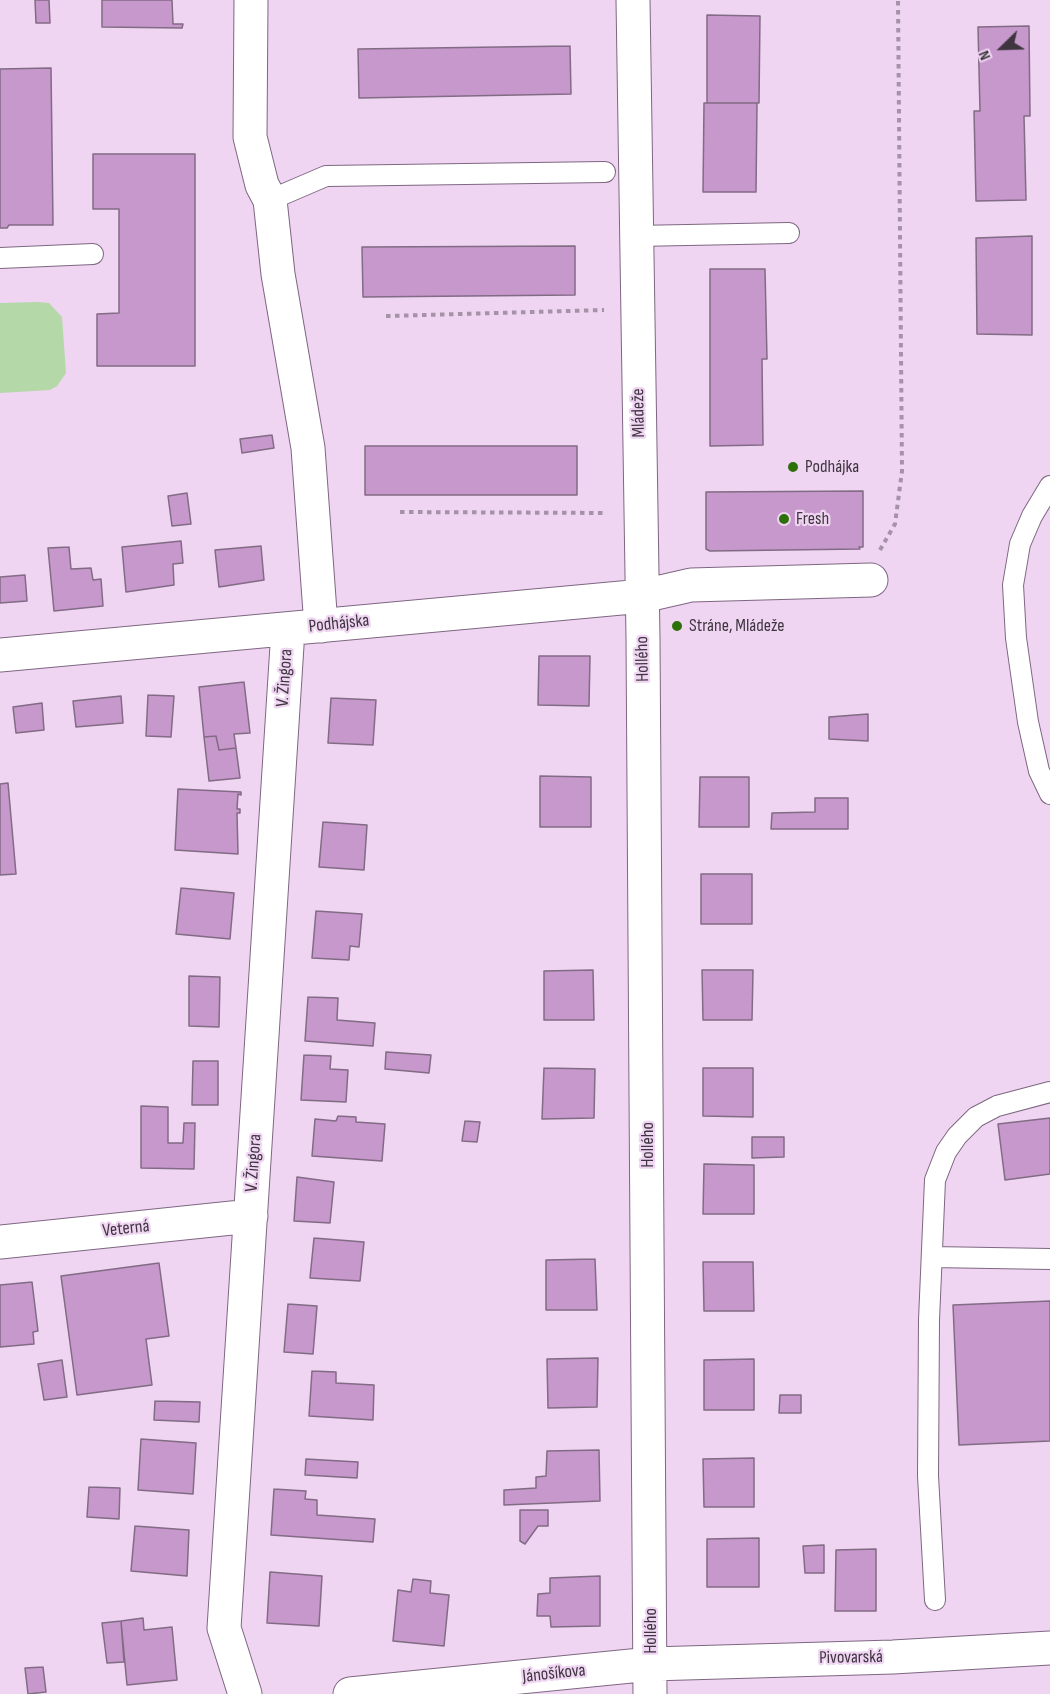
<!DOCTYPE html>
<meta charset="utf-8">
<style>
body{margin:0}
#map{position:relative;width:1050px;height:1694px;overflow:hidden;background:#efd5f2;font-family:"Sofia Sans Condensed",sans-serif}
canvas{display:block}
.north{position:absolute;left:972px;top:18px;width:60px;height:60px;-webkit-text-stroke:4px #efd5f2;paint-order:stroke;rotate:247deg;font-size:16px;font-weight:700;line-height:24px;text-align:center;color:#3f3540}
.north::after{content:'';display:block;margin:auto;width:21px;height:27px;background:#3f3540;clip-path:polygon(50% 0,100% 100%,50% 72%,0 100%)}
</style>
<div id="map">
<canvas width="1050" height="1694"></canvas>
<div class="north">N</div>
</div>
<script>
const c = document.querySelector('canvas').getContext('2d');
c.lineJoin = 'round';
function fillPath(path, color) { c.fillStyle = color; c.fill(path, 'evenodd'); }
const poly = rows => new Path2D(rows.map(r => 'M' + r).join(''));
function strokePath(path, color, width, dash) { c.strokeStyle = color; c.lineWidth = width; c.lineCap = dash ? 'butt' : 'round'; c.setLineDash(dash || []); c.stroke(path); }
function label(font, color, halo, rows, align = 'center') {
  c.font = font + ' "Sofia Sans Condensed",sans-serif'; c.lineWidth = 4.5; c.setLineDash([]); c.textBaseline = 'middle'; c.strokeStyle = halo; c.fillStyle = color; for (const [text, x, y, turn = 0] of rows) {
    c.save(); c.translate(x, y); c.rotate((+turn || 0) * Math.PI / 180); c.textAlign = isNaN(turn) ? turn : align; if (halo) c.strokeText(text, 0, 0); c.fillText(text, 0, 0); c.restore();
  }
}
fillPath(poly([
 [38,302,49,303,62,317,66,373,57,386,50,390,0,393,0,303]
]), '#b5d8a9');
const building = poly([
 [35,0,49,0,50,23,36,23,35,0],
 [102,0,172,0,173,24,183,24,182,28,102,27,102,0],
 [707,15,760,16,759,103,707,103,707,15],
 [1029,26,1030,116,1024,116,1026,200,976,201,974,111,980,111,978,27,1029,26],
 [570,46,571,94,359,98,358,49,570,46],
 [51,68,53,225,9,225,7,228,0,228,0,69,51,68],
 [704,103,757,103,756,192,703,192,704,103],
 [93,154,195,154,195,366,97,366,97,314,119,313,119,209,93,209,93,154],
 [1032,236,1032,335,977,334,976,238,1032,236],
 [575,246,575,295,363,297,362,247,575,246],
 [710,269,765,269,767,359,762,359,763,445,710,446,710,269],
 [272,435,274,448,242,453,240,439,272,435],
 [365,446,577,446,577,495,365,495,365,446],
 [863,491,863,547,859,547,860,549,710,551,706,549,706,492,863,491],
 [187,493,191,524,172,526,168,496,187,493],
 [181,541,183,563,173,564,174,585,126,592,122,547,181,541],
 [261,546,264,580,219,587,215,550,261,546],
 [69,547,71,569,91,568,93,580,101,579,103,606,54,611,48,548,69,547],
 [25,575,27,601,0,603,0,577,25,575],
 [539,656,590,656,589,706,538,705,539,656],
 [244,682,250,733,234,734,236,748,219,750,216,736,204,737,199,687,244,682],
 [148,695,174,696,171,737,146,736,148,695],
 [121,696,123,723,76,727,73,701,121,696],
 [331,698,376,700,373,745,328,743,331,698],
 [42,703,44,730,16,733,13,707,42,703],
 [868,714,868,741,829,739,829,717,868,714],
 [216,736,219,750,236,748,240,778,209,781,204,737,216,736],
 [540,776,591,777,591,827,540,827,540,776],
 [700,777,749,777,749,827,699,827,700,777],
 [8,783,16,874,0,875,0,784,8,783],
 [178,789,241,792,241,795,238,794,237,809,240,809,240,813,237,813,238,854,175,850,178,789],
 [815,798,848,798,848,829,771,829,772,813,815,812,815,798],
 [323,822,367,825,364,870,319,867,323,822],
 [701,874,752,874,752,924,701,924,701,874],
 [181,888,234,893,230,939,176,934,181,888],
 [316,911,362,914,359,947,350,946,349,960,312,958,316,911],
 [593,970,594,1020,544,1020,544,971,593,970],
 [702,970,753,970,752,1020,703,1020,702,970],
 [189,976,220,977,219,1027,189,1026,189,976],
 [308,997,338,998,337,1020,375,1023,373,1046,305,1041,308,997],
 [386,1052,431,1055,429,1073,385,1069,386,1052],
 [304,1055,331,1056,330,1069,348,1070,346,1102,301,1100,304,1055],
 [193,1061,218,1061,218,1105,192,1105,193,1061],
 [544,1068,595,1069,594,1118,542,1119,544,1068],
 [703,1068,753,1068,753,1117,703,1116,703,1068],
 [141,1106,168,1107,168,1143,183,1143,184,1123,195,1123,194,1169,141,1168,141,1106],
 [338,1116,356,1117,356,1122,385,1124,382,1161,312,1156,315,1119,336,1121,338,1116],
 [1050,1118,1050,1174,1005,1180,998,1124,1050,1118],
 [465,1121,480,1122,477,1142,462,1141,465,1121],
 [752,1137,784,1137,784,1157,752,1158,752,1137],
 [704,1164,754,1165,754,1214,703,1214,704,1164],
 [297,1177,334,1182,330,1223,294,1221,297,1177],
 [314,1238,364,1242,360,1281,310,1278,314,1238],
 [595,1259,597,1310,546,1310,546,1260,595,1259],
 [703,1262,753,1262,754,1311,704,1311,703,1262],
 [159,1263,169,1336,146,1339,152,1385,77,1395,61,1276,159,1263],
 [32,1282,38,1331,33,1332,34,1344,0,1347,0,1285,32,1282],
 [1050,1301,1050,1441,959,1445,953,1305,1050,1301],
 [288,1304,317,1306,313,1354,284,1352,288,1304],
 [598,1358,597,1407,548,1408,547,1359,598,1358],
 [754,1359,754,1410,704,1410,704,1360,754,1359],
 [62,1360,67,1397,44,1400,38,1364,62,1360],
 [312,1371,336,1372,336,1383,374,1385,373,1420,309,1416,312,1371],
 [780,1395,801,1395,801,1413,779,1413,780,1395],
 [155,1401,200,1402,199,1422,154,1420,155,1401],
 [141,1439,196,1443,193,1494,138,1490,141,1439],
 [599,1450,600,1501,504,1505,504,1490,536,1488,536,1477,546,1476,547,1451,599,1450],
 [754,1458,754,1507,704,1507,703,1459,754,1458],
 [306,1459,358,1462,357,1478,305,1475,306,1459],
 [89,1487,120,1488,119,1519,87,1517,89,1487],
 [274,1489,306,1491,305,1499,317,1500,317,1515,375,1519,373,1542,271,1535,274,1489],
 [520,1510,548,1510,548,1526,538,1526,525,1544,520,1541,520,1510],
 [135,1526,189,1530,187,1576,131,1571,135,1526],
 [759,1538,759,1587,707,1587,707,1539,759,1538],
 [824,1545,824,1573,805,1573,803,1546,824,1545],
 [876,1549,876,1611,835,1611,836,1550,876,1549],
 [270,1572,322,1576,319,1626,267,1623,270,1572],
 [600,1576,600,1626,551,1627,550,1616,537,1616,538,1594,550,1593,550,1578,600,1576],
 [413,1579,431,1581,430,1593,449,1595,444,1646,393,1641,398,1590,411,1592,413,1579],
 [143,1618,144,1630,172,1627,177,1680,127,1685,121,1621,143,1618],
 [121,1621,124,1662,107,1663,102,1623,121,1621],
 [43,1667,46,1692,28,1694,25,1668,43,1667]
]);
fillPath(building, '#c698cb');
strokePath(building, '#826b84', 1.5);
const service = poly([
 [270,200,326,176,605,172],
 [636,236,789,233],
 [0,258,93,254],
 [1050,486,1032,516,1020,544,1013,585,1016,638,1028,722,1039,771,1050,794],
 [932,1257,1050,1259],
 [935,1600,928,1476,929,1320,935,1180,946,1152,957,1136,976,1117,997,1106,1050,1092]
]);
const minor = poly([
 [251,0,250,137,262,185,270,200,278,274,308,448,321,626],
 [633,0,643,638,650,1694],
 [0,655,643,596,691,585,871,580],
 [0,1242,251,1216],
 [245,1694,224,1628,288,630],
 [350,1694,651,1664,893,1657,1050,1648]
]);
strokePath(service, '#7e6781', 22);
strokePath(minor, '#7e6781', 35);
strokePath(poly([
 [386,316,604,310],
 [400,512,607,513],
 [880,550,895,524,902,471,898,0]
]), '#a592a7', 4, [4.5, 4.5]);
strokePath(service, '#fff', 20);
strokePath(minor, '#fff', 33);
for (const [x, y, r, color] of [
 [793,467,6,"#2d7009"],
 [784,519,6,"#2d7009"],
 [677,626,6,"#2d7009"]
]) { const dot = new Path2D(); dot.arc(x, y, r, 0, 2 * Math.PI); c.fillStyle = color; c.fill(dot); strokePath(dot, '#efd5f2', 2); }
label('18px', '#3f3540', '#efd5f2', [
 ["Mládeže",639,413,-91],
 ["Podhájska",339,624,-6],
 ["Hollého",643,659,-91],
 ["V. Žingora",285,678,-86],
 ["Hollého",648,1145,-90],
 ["V. Žingora",254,1163,-86],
 ["Veterná",126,1229,-6],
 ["Hollého",651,1631,-90],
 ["Pivovarská",851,1658,-1],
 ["Jánošíkova",554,1674,-6]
]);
label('18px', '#3f3540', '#efd5f2', [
 ["Podhájka",805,467],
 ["Fresh",796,519],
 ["Stráne, Mládeže",689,626]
], 'left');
</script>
